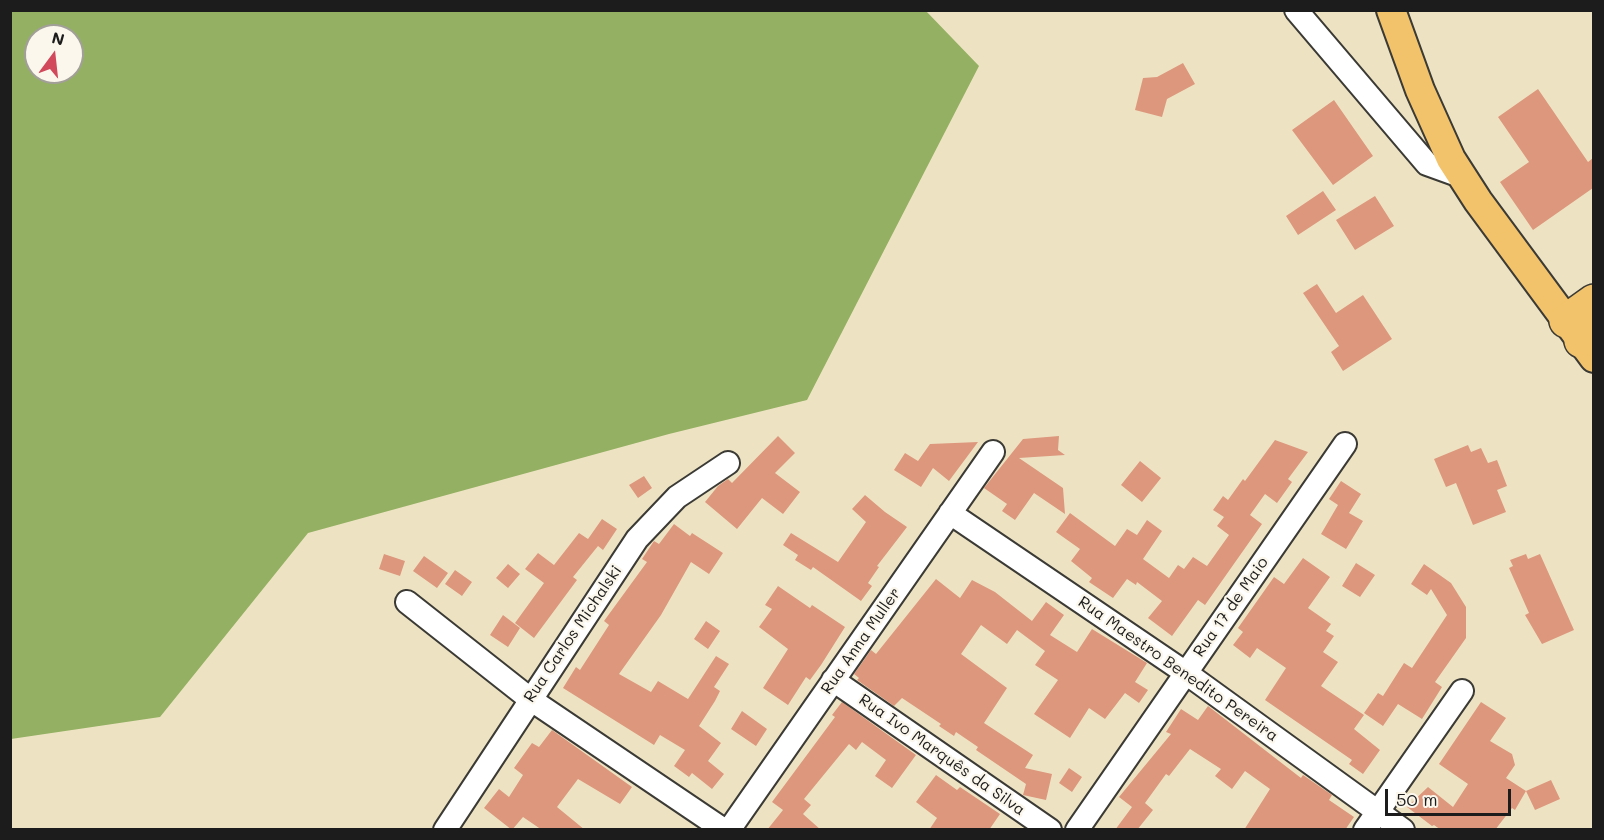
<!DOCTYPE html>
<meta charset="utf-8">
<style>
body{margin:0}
#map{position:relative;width:1604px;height:840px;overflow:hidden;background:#ede3c3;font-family:Mali,sans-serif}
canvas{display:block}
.frame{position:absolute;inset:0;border:12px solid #1c1c1c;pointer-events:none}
.north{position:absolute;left:24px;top:24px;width:60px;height:60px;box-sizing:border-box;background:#fbf7ec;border:2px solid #a29f99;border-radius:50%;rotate:15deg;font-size:16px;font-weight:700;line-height:24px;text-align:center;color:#1c1c1c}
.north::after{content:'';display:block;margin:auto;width:21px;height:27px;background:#d1495b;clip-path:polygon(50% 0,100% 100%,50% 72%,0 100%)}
.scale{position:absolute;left:1385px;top:789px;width:126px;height:27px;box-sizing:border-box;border:3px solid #1c1c1c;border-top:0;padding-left:8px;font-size:18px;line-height:21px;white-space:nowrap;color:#1c1c1c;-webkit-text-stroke:4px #fbf7ec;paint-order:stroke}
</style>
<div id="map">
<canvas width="1604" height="840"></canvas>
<div class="frame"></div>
<div class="north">N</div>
<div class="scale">50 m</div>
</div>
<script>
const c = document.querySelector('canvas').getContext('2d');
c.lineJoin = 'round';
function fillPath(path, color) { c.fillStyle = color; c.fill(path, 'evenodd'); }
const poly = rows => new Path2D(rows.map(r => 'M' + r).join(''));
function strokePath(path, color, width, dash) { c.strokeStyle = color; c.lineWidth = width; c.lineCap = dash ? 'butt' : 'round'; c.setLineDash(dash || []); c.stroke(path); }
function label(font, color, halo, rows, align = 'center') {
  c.font = font + ' Mali,sans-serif'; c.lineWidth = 4.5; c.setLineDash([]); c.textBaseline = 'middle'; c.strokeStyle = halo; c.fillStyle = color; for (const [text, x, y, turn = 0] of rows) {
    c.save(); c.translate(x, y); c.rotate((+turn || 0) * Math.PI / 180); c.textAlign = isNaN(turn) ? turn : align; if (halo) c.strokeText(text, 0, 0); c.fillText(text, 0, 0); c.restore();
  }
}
fillPath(poly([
 [10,11,926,11,979,66,807,400,669,434,308,533,160,717,11,739],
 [36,36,72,36,72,72,36,72]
]), '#94b062');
fillPath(poly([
 [1183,63,1195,84,1167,99,1162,117,1135,110,1143,78,1157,77],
 [1538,89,1588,162,1593,158,1593,188,1533,230,1500,182,1529,162,1498,117],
 [1334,100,1373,156,1333,185,1292,130],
 [1323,191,1336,210,1298,235,1286,216],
 [1375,196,1394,226,1355,250,1336,220],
 [1317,284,1336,313,1363,295,1392,339,1343,371,1331,352,1339,346,1303,293],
 [778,436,795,453,775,473,800,492,783,514,762,498,737,529,705,502,718,486,728,479,732,483],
 [1059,436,1058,450,1065,455,1019,458,1063,488,1065,514,1034,493,1015,520,1002,511,1007,504,984,488,1023,439],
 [1275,440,1308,452,1288,479,1292,482,1277,503,1265,494,1250,515,1262,524,1205,605,1198,600,1172,636,1148,618,1162,601,1137,582,1136,585,1127,579,1113,598,1089,582,1092,578,1071,561,1080,549,1056,532,1070,513,1115,546,1127,529,1137,535,1147,520,1162,531,1143,559,1169,578,1178,565,1184,569,1193,557,1207,566,1229,535,1217,526,1224,517,1213,510,1223,496,1228,500,1243,479,1245,481],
 [978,442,949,481,933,468,921,487,894,470,905,453,918,461,930,444],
 [1468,445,1471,452,1481,448,1488,463,1497,460,1507,486,1497,490,1506,512,1473,525,1456,483,1446,487,1434,459],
 [1140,461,1161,478,1142,502,1121,485],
 [644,476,652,488,638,498,629,485],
 [1341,481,1361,494,1349,513,1363,521,1346,549,1321,534,1338,505,1329,499],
 [865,495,885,512,907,527,877,566,879,567,868,583,872,586,861,601,813,567,811,570,795,560,798,555,783,545,791,533,838,562,866,522,852,509],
 [602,519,617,529,603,550,598,546,573,577,577,580,534,638,515,623,544,583,525,569,538,553,554,565,579,533,588,539],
 [674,524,690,536,692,533,723,553,709,574,691,562,661,615,619,674,651,692,658,681,688,699,716,656,729,664,714,687,720,691,715,701,699,726,721,743,708,761,724,774,712,789,692,773,689,777,674,766,685,750,660,735,654,745,563,688,576,667,580,670,609,625,604,621,647,562,642,559,654,541,659,544],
 [384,554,405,561,400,576,379,569],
 [1526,554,1528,559,1540,554,1574,630,1542,644,1525,615,1529,613,1509,568,1513,566,1510,560],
 [424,556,448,573,437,588,413,571],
 [1303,558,1330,577,1308,608,1331,624,1326,631,1334,636,1323,652,1338,662,1321,686,1364,715,1354,729,1380,750,1363,774,1349,764,1352,760,1265,700,1286,668,1257,648,1250,658,1233,645,1243,632,1238,628,1274,577,1284,584],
 [1356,563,1375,575,1360,597,1342,586],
 [508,564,520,574,508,588,496,578],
 [1424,564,1451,583,1466,607,1466,638,1435,682,1442,687,1422,719,1398,704,1383,726,1364,713,1378,693,1383,696,1404,663,1412,668,1447,615,1431,589,1427,595,1411,584],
 [455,570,472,582,462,596,445,584],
 [936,579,960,598,972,580,995,592,1032,621,1046,602,1064,615,1050,635,1077,652,1092,629,1147,663,1135,682,1148,690,1139,703,1125,693,1105,719,1089,708,1070,738,1034,714,1058,680,1035,665,1045,651,1017,630,1007,644,981,625,961,654,1007,688,984,723,1033,755,1025,768,1052,774,1046,800,1023,795,1026,784,976,750,978,747,956,732,954,736,939,726,941,724,902,698,894,706,857,680,859,678,854,674,871,650,876,654],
 [778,586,810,608,812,605,845,627,821,665,810,680,806,677,788,705,763,688,788,649,759,627,772,609,765,605],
 [503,615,520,628,508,647,490,635],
 [706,621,720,631,708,649,694,639],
 [842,702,916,755,892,788,875,776,886,760,862,742,856,750,849,744,804,799,811,805,803,814,821,830,767,830,783,810,772,802,835,717,832,715],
 [1481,702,1506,718,1490,741,1512,754,1515,765,1506,778,1526,791,1515,810,1512,808,1495,830,1441,830,1434,825,1432,826,1407,807,1428,787,1453,807,1468,784,1439,764],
 [1208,706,1301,778,1303,775,1332,795,1329,800,1354,817,1345,830,1244,830,1270,789,1245,771,1232,789,1215,776,1221,769,1190,749,1169,776,1166,774,1145,803,1153,810,1137,830,1115,830,1132,807,1119,797,1171,734,1166,732,1181,709,1198,720],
 [742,711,767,729,756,746,731,729],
 [552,730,632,787,620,804,578,779,557,807,585,830,542,830,523,817,512,830,484,808,499,789,509,797,523,775,514,768,532,743,539,747],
 [1069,768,1082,777,1072,792,1059,783],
 [936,775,957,790,960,787,1000,814,989,830,929,830,937,818,916,802],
 [1551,780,1560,799,1535,810,1526,791]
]), '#dd977d');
const minor = poly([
 [1296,10,1427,164,1463,177],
 [950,513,1186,673,1403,830],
 [407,602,530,699,724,830],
 [833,680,1050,830],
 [445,830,637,539,677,497,728,463],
 [729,830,993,452],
 [1077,830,1345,444],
 [1365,830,1462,691]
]);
const major = poly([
 [1391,10,1420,90,1451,159,1478,201,1594,358]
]);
const highway = poly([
 [1566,321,1594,301],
 [1581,341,1594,332]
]);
strokePath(minor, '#3b3a35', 26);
strokePath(major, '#3b3a35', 32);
strokePath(highway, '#3b3a35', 36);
strokePath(minor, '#fff', 22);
strokePath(major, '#f2c36a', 28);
strokePath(highway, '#f2c36a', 33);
label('16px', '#1c1c1c', '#fbf7ec', [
 ["Rua 17 de Maio",1231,607,-55],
 ["Rua Carlos Michalski",573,634,-56],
 ["Rua Anna Muller",861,641,-55],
 ["Rua Maestro Benedito Pereira",1178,669,35],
 ["Rua Ivo Marquês da Silva",942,755,35]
]);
</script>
